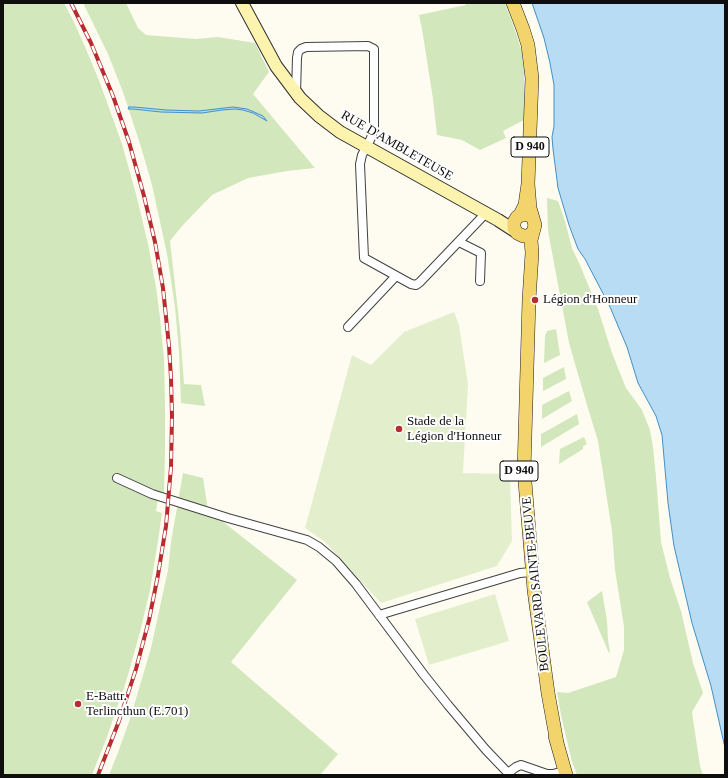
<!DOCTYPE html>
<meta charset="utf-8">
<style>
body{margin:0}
#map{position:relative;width:728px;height:778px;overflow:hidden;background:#fefcf0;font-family:Georgia,serif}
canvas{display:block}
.frame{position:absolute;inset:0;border:4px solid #0e0e0e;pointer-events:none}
</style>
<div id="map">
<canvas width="728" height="778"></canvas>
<div class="frame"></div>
</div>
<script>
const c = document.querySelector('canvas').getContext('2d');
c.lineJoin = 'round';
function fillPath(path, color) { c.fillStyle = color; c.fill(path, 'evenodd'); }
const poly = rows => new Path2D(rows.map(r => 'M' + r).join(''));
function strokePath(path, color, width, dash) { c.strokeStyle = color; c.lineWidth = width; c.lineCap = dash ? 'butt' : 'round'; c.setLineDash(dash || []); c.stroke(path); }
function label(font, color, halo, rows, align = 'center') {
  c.font = font + ' Georgia,serif'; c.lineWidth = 4; c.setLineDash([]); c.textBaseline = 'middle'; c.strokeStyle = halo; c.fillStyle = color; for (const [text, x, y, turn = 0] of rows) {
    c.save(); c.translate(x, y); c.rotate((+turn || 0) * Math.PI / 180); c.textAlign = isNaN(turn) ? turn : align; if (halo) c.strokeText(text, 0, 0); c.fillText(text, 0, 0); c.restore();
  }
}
fillPath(poly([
 [3,3,64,3,73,20,86,49,100,83,122,144,136,194,148,244,156,287,160,318,164,359,165,406,165,450,164,493,158,499,156,511,162,513,158,541,150,590,140,632,126,682,115,713,107,737,92,775,3,775],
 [83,3,126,3,138,28,146,35,196,39,218,37,255,43,269,72,253,94,315,168,287,171,248,178,212,195,182,226,170,241,180,329,184,384,201,385,205,406,181,403,179,352,175,307,167,254,152,185,141,147,123,92,108,54],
 [465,3,505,3,517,36,522,52,524,72,524,120,503,131,506,138,480,150,462,140,437,135,433,99,422,29,419,15,466,5],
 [547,198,558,201,565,221,572,248,580,265,598,309,612,353,626,388,642,410,650,430,653,447,656,477,661,542,670,578,681,611,693,663,703,693,692,712,700,766,703,775,577,775,572,762,561,715,557,692,568,693,616,677,624,650,624,627,615,570,612,531,598,441,587,405,569,343,548,231],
 [556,329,560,355,544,363,545,336,547,331,551,330],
 [564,367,566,379,543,391,543,378],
 [569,391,572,401,542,419,542,405],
 [577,414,579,424,541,447,541,434],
 [584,437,587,444,583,446,583,449,559,464,560,449],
 [183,473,203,478,208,510,297,580,231,662,338,754,320,775,109,775,117,755,130,719,151,648,168,570,171,542],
 [602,591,607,621,608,640,610,652,609,653,587,602]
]), '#d2e7bb');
fillPath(poly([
 [454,312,459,325,468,384,463,473,510,474,512,541,497,566,381,603,325,542,305,528,352,355,371,365,404,332],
 [495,594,509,641,429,665,415,619]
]), '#e3efcc');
const water = poly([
 [532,3,725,3,725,748,711,686,692,623,674,546,668,503,662,435,656,416,638,383,627,347,610,307,585,259,578,249,569,225,558,188,553,149,552,137,554,126,554,85,550,63,544,38,532,3],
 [129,107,134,107,166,110,199,111,233,107,247,109,254,112,263,116,267,121,253,113,243,110,235,109,222,110,202,113,161,112,133,109,128,109,129,107]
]);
fillPath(water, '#b7dcf3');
strokePath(water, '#4190c7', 1);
const street = poly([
 [296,93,297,58,298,52,301,49,306,47,368,46,374,49,374,127,371,138,362,155,360,164,364,258,411,284,416,285,420,282,486,213],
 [459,242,481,253,480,281],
 [348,327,396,276],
 [117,478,152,494,228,518,307,540,319,547,336,561,356,584,424,675,448,705,486,750,510,775],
 [379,615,520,573,532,572],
 [508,773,516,767,521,765,547,774,553,774,564,771]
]);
const secondary = poly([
 [242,3,276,66,300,98,319,116,340,132,349,137,498,220,515,231]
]);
const primary = poly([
 [513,3,523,29,528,45,532,78,528,184,525,205,520,215],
 [528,184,530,208,535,225,531,240,532,253,529,300,524,470,534,590,548,693,557,743],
 [527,215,522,215,517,217,514,222,514,228,517,233,523,236,528,236,533,232],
 [555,736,566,775]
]);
strokePath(street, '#414141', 10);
strokePath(secondary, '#303030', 14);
strokePath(primary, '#1f1f1f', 14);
strokePath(street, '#fff', 8);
strokePath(secondary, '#fbf3ae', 12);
strokePath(primary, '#f2d36c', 13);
const rail = poly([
 [71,3,91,43,113,96,129,142,144,196,155,242,163,288,169,346,171,378,172,416,171,467,166,526,158,575,149,620,136,669,119,721,98,775]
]);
strokePath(rail, '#b82c31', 4);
strokePath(rail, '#fff', 2.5, [8]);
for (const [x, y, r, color] of [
 [535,300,4,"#b82c31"],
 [399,429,4,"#b82c31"],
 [78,704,4,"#b82c31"]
]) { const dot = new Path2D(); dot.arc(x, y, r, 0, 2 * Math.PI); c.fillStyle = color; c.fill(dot); strokePath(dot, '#fff', 1.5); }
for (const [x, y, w] of [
 [530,147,38],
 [519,471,38]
]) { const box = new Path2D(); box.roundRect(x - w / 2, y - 10, w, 20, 3); c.fillStyle = '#fff'; c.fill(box); strokePath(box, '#0e0e0e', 1); }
label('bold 12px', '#0e0e0e', null, [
 ["D 940",530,147],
 ["D 940",519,471]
]);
label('13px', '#0e0e0e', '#fff', [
 ["RUE D'AMBLETEUSE",397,146,30],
 ["BOULEVARD SAINTE-BEUVE",536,584,-96]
]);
label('13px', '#0e0e0e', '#fff', [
 ["Légion d'Honneur",543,300],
 ["Stade de la",407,422],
 ["Légion d'Honneur",407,437],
 ["E-Battr.",86,697],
 ["Terlincthun (E.701)",86,712]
], 'left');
</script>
